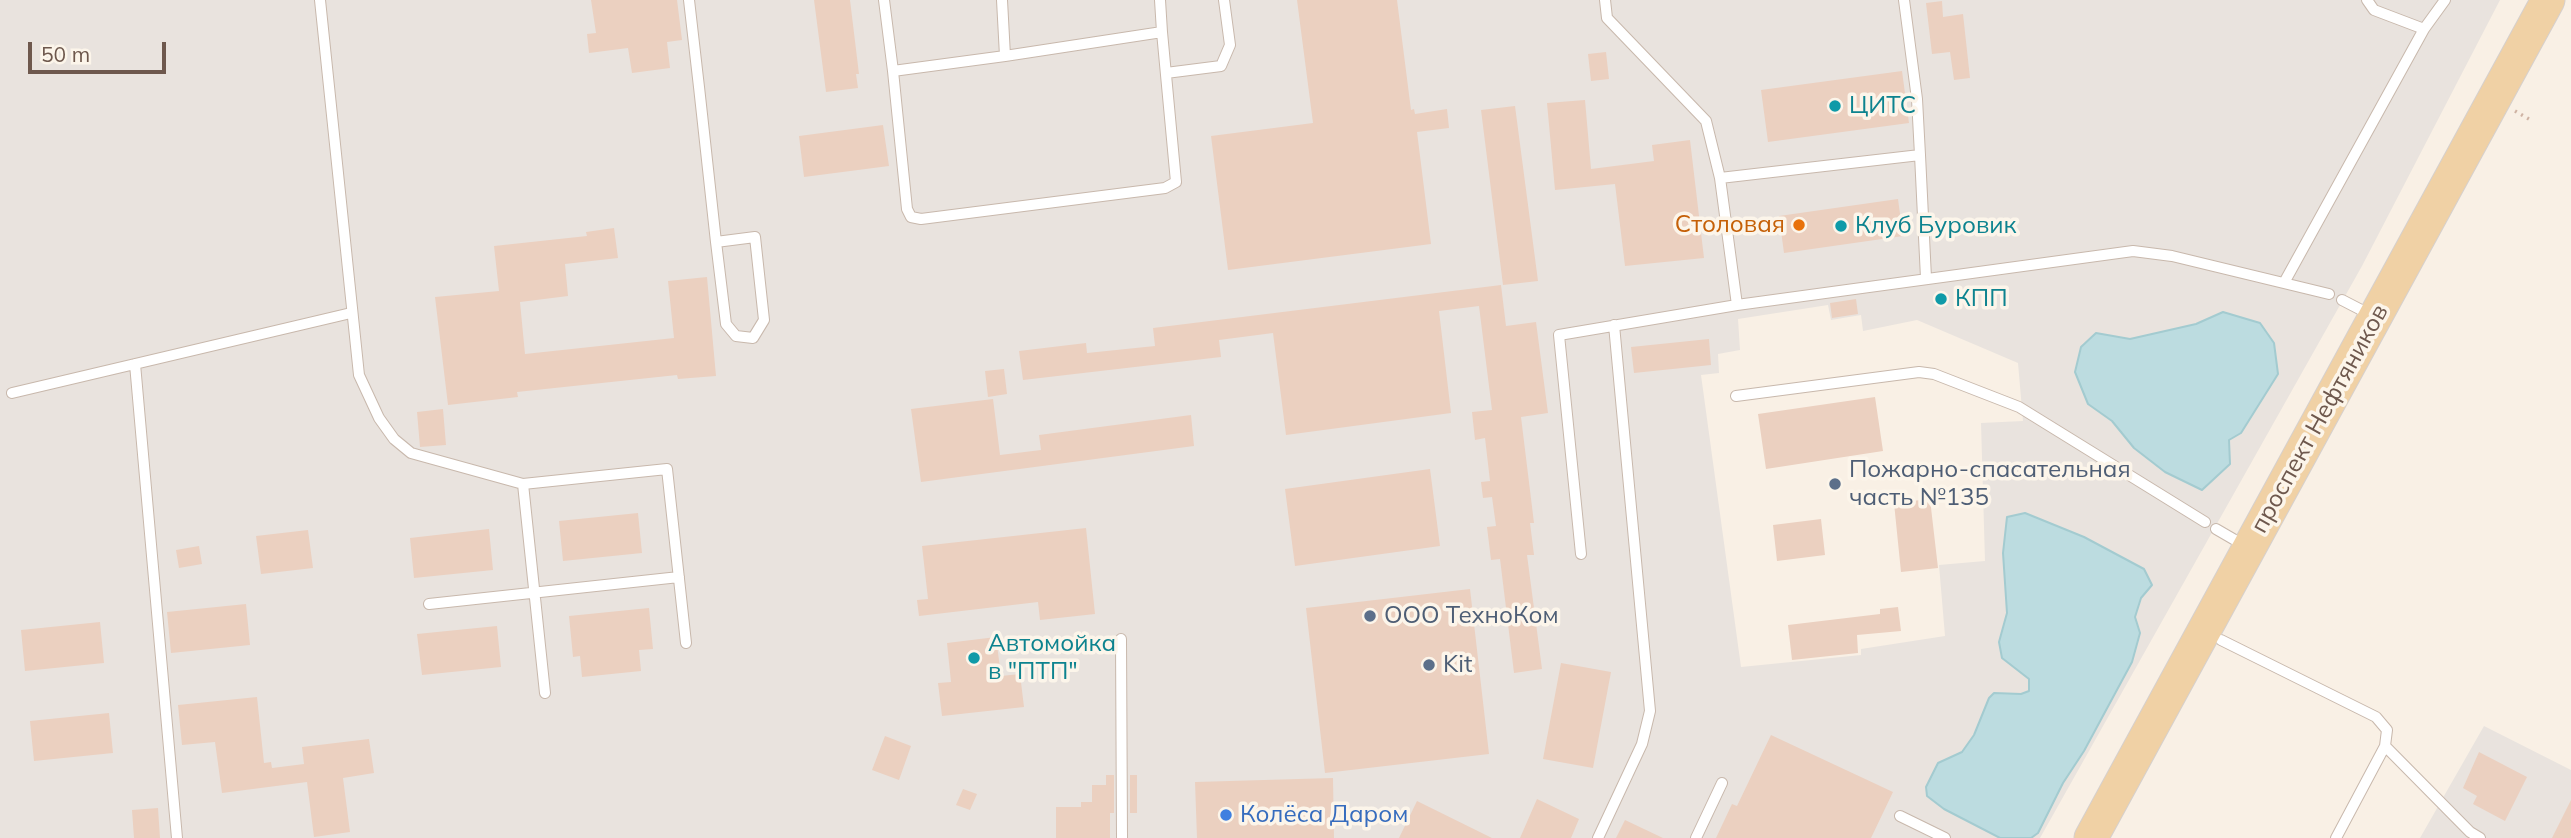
<!DOCTYPE html>
<meta charset="utf-8">
<style>
body{margin:0}
#map{position:relative;width:2571px;height:838px;overflow:hidden;background:#f9f0e5;font-family:Mulish,sans-serif}
canvas{display:block}
.scale{position:absolute;left:28px;top:42px;width:138px;height:32px;box-sizing:border-box;border:4px solid #6e584d;border-top:0;padding-left:9px;font-size:21px;line-height:24px;white-space:nowrap;color:#6e584d;-webkit-text-stroke:5px #fcf5ea;paint-order:stroke}
</style>
<div id="map">
<canvas width="2571" height="838"></canvas>
<div class="scale">50 m</div>
</div>
<script>
const c = document.querySelector('canvas').getContext('2d');
c.lineJoin = 'round';
function fillPath(path, color) { c.fillStyle = color; c.fill(path, 'evenodd'); }
const poly = rows => new Path2D(rows.map(r => 'M' + r).join(''));
function strokePath(path, color, width, dash) { c.strokeStyle = color; c.lineWidth = width; c.lineCap = dash ? 'butt' : 'round'; c.setLineDash(dash || []); c.stroke(path); }
function label(font, color, halo, rows, align = 'center') {
  c.font = font + ' Mulish,sans-serif'; c.lineWidth = 7; c.setLineDash([]); c.textBaseline = 'middle'; c.strokeStyle = halo; c.fillStyle = color; for (const [text, x, y, turn = 0] of rows) {
    c.save(); c.translate(x, y); c.rotate((+turn || 0) * Math.PI / 180); c.textAlign = isNaN(turn) ? turn : align; if (halo) c.strokeText(text, 0, 0); c.fillText(text, 0, 0); c.restore();
  }
}
fillPath(poly([
 [0,0,2500,0,2362,266,2040,838,0,838],
 [1828,305,1831,320,1861,315,1863,331,1917,320,2018,363,2023,421,1981,423,1985,561,1939,565,1945,636,1861,649,1861,655,1741,667,1701,375,1719,373,1718,354,1740,350,1738,319],
 [2484,726,2571,770,2571,838,2420,838]
]), '#e9e3de');
const water = poly([
 [2223,312,2260,323,2274,343,2278,374,2241,433,2229,440,2230,464,2202,490,2165,472,2134,448,2112,421,2088,404,2075,372,2081,347,2096,333,2130,339,2196,324,2223,312],
 [2025,513,2084,537,2144,569,2152,585,2141,598,2135,617,2140,633,2132,662,2084,751,2063,783,2038,833,2031,838,2000,838,1944,809,1927,796,1926,787,1938,763,1962,752,1974,735,1989,698,1994,693,2021,694,2029,691,2029,679,2002,658,1999,642,2007,613,2003,553,2007,517,2025,513]
]);
fillPath(water, '#bcdce0');
strokePath(water, '#a3cbd0', 2);
fillPath(poly([
 [591,0,677,0,682,40,667,42,670,68,632,73,628,48,589,53,587,34,596,33],
 [814,0,850,0,859,74,856,74,858,88,826,92],
 [1297,0,1397,0,1411,110,1414,109,1415,114,1447,109,1449,128,1417,132,1431,244,1228,270,1211,136,1313,123],
 [1942,1,1943,17,1963,14,1970,78,1954,80,1950,52,1932,54,1926,3],
 [1606,52,1609,79,1591,81,1588,54],
 [1902,71,1909,123,1768,142,1761,90],
 [1585,100,1591,169,1654,161,1652,145,1690,140,1704,258,1625,266,1615,184,1555,190,1547,103],
 [1515,106,1538,281,1503,285,1481,110],
 [883,125,889,166,804,177,799,136],
 [1898,199,1903,236,1784,253,1779,216],
 [614,228,618,258,565,264,568,296,520,302,525,354,674,338,668,281,707,277,716,376,678,379,677,375,517,392,518,397,448,405,435,297,499,291,494,246,587,236,586,232],
 [1501,285,1506,326,1536,322,1548,413,1521,417,1534,523,1530,523,1534,555,1527,555,1542,669,1514,673,1500,559,1491,560,1487,527,1496,526,1492,497,1483,498,1481,482,1490,481,1485,438,1475,440,1472,412,1492,410,1479,306,1439,311,1451,413,1286,435,1273,333,1219,340,1221,357,1023,380,1019,351,1086,343,1087,353,1155,346,1153,328],
 [1856,299,1858,314,1832,318,1830,303],
 [1709,339,1711,365,1634,373,1631,347],
 [1004,369,1007,394,988,397,985,371],
 [1875,397,1883,451,1766,469,1758,414],
 [993,399,1000,455,1041,450,1039,435,1191,415,1194,446,921,482,911,409],
 [443,409,446,445,420,447,417,412],
 [1430,469,1440,546,1295,566,1285,489],
 [1930,499,1938,568,1901,572,1894,503],
 [638,513,642,553,563,561,559,521],
 [1821,519,1825,555,1777,561,1773,525],
 [1086,528,1095,614,1040,620,1038,602,919,616,917,600,928,599,922,546],
 [489,529,493,570,414,578,410,538],
 [308,530,313,568,261,574,256,536],
 [199,546,202,564,179,568,176,550],
 [1470,589,1489,754,1325,773,1306,608],
 [246,604,250,645,171,653,167,612],
 [1898,607,1901,631,1857,635,1858,653,1792,660,1788,625,1880,614,1880,609],
 [649,608,653,649,639,650,641,671,582,677,580,656,573,657,569,616],
 [100,622,104,663,25,671,21,630],
 [497,626,501,667,422,675,417,634],
 [996,637,1001,676,1020,674,1024,707,942,716,938,683,951,682,947,643],
 [1561,663,1611,672,1593,768,1543,759],
 [257,697,264,763,271,762,272,768,304,764,302,747,369,739,374,773,343,778,350,832,314,837,307,782,222,793,215,742,182,745,178,705],
 [109,713,113,753,34,761,30,721],
 [1771,735,1893,792,1871,838,1716,838,1732,804,1737,806],
 [885,736,911,746,899,780,872,770],
 [2479,752,2527,777,2505,821,2473,804,2477,796,2463,788],
 [1106,775,1114,775,1114,813,1110,813,1110,838,1056,838,1056,807,1081,807,1081,802,1092,802,1092,785,1106,785],
 [1130,775,1137,775,1137,813,1130,813],
 [1333,778,1334,838,1197,838,1195,782],
 [963,789,977,794,970,810,956,805],
 [1537,799,1579,819,1571,838,1520,838],
 [2571,800,2571,838,2552,838],
 [1417,801,1492,838,1399,838],
 [158,808,160,838,134,838,132,810],
 [1625,820,1663,838,1616,838]
]), '#ebd0c0');
const service = poly([
 [320,0,359,375,379,418,394,439,411,453,523,484,667,469,686,643],
 [689,0,699,87,716,242,726,324,736,336,753,338,764,320,755,237,716,242],
 [884,0,893,71],
 [1002,0,1005,56,1162,32,1160,0],
 [1605,0,1607,18,1706,121,1720,178,1737,305],
 [1904,0,1917,99,1920,155],
 [2424,29,2445,0],
 [1005,56,893,71,907,209,911,217,921,219,1165,188,1176,182,1162,32],
 [1166,73,1221,66,1230,45,1224,0],
 [1720,178,1920,155,1926,278],
 [2285,281,2424,29,2374,10,2367,0],
 [2342,300,2373,316],
 [135,364,177,838],
 [12,393,351,313],
 [1736,396,1919,372,1934,374,2019,407,2205,522],
 [523,484,545,693],
 [2216,529,2247,547],
 [1581,554,1559,335,1737,305,2133,251,2172,256,2329,294],
 [429,604,679,577],
 [1121,639,1122,838],
 [2221,640,2376,717,2387,730,2385,746,2336,838],
 [2385,746,2470,832,2480,838],
 [1900,816,1945,838],
 [1598,838,1642,744,1650,711,1614,325],
 [1696,838,1722,783]
]);
const primary = poly([
 [2091,838,2548,0]
]);
strokePath(service, '#c8b8ac', 12);
strokePath(primary, '#d6d0cd', 35);
strokePath(poly([
 [2515,111,2529,119]
]), '#cfb3a3', 3.5, [2, 5]);
strokePath(service, '#fff', 10);
strokePath(primary, '#f0d1a5', 33);
for (const [x, y, r, color] of [
 [1835,106,7,"#0f9aa8"],
 [1799,225,7,"#e8710a"],
 [1841,226,7,"#0f9aa8"],
 [1941,299,7,"#0f9aa8"],
 [1835,484,7,"#5c6f8a"],
 [1370,616,7,"#5c6f8a"],
 [974,658,7,"#0f9aa8"],
 [1429,665,7,"#5c6f8a"],
 [1226,815,7,"#3f7fe0"]
]) { const dot = new Path2D(); dot.arc(x, y, r, 0, 2 * Math.PI); c.fillStyle = color; c.fill(dot); strokePath(dot, '#fcf5ea', 2.5); }
label('24px', '#0d838f', '#fcf5ea', [
 ["ЦИТС",1849,106],
 ["Клуб Буровик",1855,226],
 ["КПП",1955,299],
 ["Автомойка",988,644],
 ["в \"ПТП\"",988,672]
], 'left');
label('24px', '#c56008', '#fcf5ea', [
 ["Столовая",1785,225]
], 'right');
label('24px', '#6e584d', '#fcf5ea', [
 ["проспект Нефтяников",2320,419,-61]
]);
label('24px', '#4e5e75', '#fcf5ea', [
 ["Пожарно-спасательная",1849,470],
 ["часть №135",1849,498],
 ["ООО ТехноКом",1384,616],
 ["Kit",1443,665]
], 'left');
label('24px', '#366cbe', '#fcf5ea', [
 ["Колёса Даром",1240,815]
], 'left');
</script>
